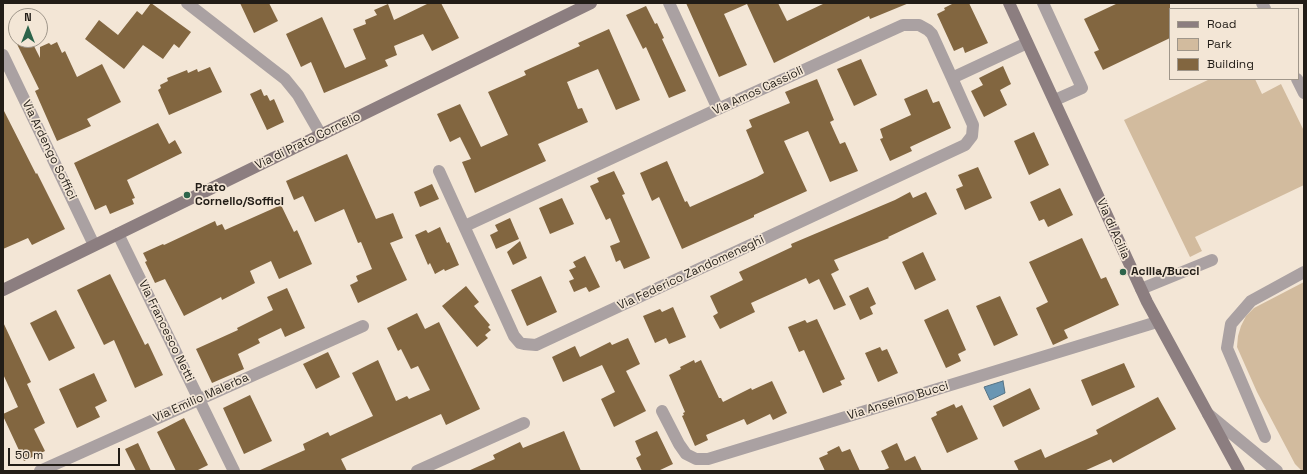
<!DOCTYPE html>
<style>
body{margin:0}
#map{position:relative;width:1307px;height:474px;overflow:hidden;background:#f3e6d6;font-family:"Space Grotesk",sans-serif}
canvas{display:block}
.frame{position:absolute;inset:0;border:4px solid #221d17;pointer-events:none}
.legend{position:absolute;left:1169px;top:8px;width:130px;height:72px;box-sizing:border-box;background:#f3e6d6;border:1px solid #9f968a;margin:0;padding:5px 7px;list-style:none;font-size:12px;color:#221d17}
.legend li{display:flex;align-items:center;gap:8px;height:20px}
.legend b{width:20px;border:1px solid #9f968a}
.north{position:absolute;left:8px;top:8px;width:40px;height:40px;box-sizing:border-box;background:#f3e6d6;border:1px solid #9f968a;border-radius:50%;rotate:0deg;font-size:11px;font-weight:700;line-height:16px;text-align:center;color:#221d17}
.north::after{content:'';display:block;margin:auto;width:14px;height:18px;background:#2d644b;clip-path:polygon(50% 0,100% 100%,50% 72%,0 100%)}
.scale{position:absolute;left:8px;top:448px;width:112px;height:18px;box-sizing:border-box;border:2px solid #221d17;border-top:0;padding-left:5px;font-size:12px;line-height:14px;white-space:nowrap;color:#221d17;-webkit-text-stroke:3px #f3e6d6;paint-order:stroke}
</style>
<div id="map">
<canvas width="1307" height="474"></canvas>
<div class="frame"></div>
<ul class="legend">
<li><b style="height:5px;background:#8c7e80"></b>Road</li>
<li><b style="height:11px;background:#d2bb9e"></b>Park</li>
<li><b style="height:11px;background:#826640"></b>Building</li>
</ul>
<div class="north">N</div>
<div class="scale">50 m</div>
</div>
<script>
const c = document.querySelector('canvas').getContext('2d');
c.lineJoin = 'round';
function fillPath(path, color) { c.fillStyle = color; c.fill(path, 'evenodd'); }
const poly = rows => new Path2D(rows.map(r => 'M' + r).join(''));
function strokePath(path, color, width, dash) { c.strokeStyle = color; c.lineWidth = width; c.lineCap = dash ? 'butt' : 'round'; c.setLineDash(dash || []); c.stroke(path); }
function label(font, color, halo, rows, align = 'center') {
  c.font = font + ' "Space Grotesk",sans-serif'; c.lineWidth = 3.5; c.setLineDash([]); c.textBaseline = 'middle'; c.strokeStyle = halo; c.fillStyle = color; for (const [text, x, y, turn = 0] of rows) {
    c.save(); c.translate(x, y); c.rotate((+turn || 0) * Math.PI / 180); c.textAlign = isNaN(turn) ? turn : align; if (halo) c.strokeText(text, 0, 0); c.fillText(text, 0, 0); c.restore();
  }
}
fillPath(poly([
 [1210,79,1255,79,1262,94,1281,84,1304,131,1304,185,1195,237,1202,251,1190,257,1124,120],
 [1304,282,1304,471,1302,471,1295,464,1257,392,1237,347,1238,336,1241,326,1246,316,1254,308]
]), '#d2bb9e');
const water = poly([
 [1003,381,1005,393,990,400,984,387,1003,381]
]);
fillPath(water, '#6a96b3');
strokePath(water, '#547284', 1);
fillPath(poly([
 [151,3,191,32,179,48,174,44,163,59,143,45,124,69,85,39,99,20,118,35,137,11,142,15],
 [240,3,269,3,278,21,254,33],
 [429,3,441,3,459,38,432,51,423,34,394,46,397,55,385,60,388,66,324,93,311,62,301,67,286,34,322,17,345,68,366,59,353,29,366,24,365,20,377,15,374,10,388,4,394,20],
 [686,3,778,3,787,21,825,3,909,3,870,19,869,16,774,63,747,4,724,14,747,65,719,77],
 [954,3,969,3,988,43,965,53,963,47,954,51,937,14,945,10,944,8],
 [1118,3,1170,3,1170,38,1103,70,1094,52,1099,50,1084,19],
 [646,6,655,24,657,23,664,38,662,39,686,91,669,98,646,47,643,49,626,15],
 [609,29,640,100,616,110,598,69,567,82,578,109,582,108,588,122,538,144,546,161,475,193,462,162,471,159,460,137,450,142,437,114,460,104,481,147,508,135,488,92,526,75,524,71,580,46,578,43],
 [15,40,31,40,40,58,40,47,49,43,51,45,57,42,62,53,65,51,77,77,102,64,121,102,87,119,91,126,57,141,35,91,39,89],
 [861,59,877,95,854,106,837,69],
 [1003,66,1011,84,1000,90,1007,105,984,117,971,91,983,85,979,78],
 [210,67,222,92,169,115,158,90,161,88,160,85,168,81,167,78,187,70,188,73,197,69,198,72],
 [817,79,834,120,830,122,840,144,845,142,858,171,830,182,808,131,784,141,807,191,754,215,754,217,682,249,659,197,652,201,640,173,667,161,685,202,687,201,690,207,757,177,764,173,746,130,752,127,749,120,790,103,785,92],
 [261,89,264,96,267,95,270,101,274,99,284,122,267,130,250,94],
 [927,89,933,103,939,101,951,128,910,147,912,151,890,161,880,139,883,138,880,129,911,115,904,99],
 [3,109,36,174,37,173,65,229,32,245,28,238,3,249],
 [158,123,169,144,175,140,182,153,127,180,135,198,132,199,134,204,110,214,106,205,95,210,74,163],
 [1034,132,1049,165,1029,175,1014,141],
 [347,154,376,219,393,213,403,238,390,243,407,280,358,303,350,285,358,281,356,276,372,269,361,242,358,243,344,209,315,222,303,196,294,200,286,181],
 [978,167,992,198,965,210,956,189,963,186,958,175],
 [614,171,625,194,622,195,650,258,624,269,620,260,616,262,610,246,620,242,610,218,606,220,590,186,599,182,597,178],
 [432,184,439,199,420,207,414,192],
 [1060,188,1073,215,1048,227,1044,219,1039,221,1030,202],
 [910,192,913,198,926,192,937,214,888,237,889,238,834,260,839,270,831,274,846,305,834,310,819,279,809,284,806,278,751,303,755,312,720,329,713,316,718,313,710,296,743,280,739,272,792,247,791,244,895,200],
 [562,198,574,224,550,234,539,208],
 [281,205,294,232,297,230,312,264,279,279,271,261,250,271,255,283,222,300,221,297,184,316,165,279,155,283,145,262,147,261,143,253,163,244,164,245,215,221,217,226,222,224,225,230],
 [510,218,519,239,496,249,490,235,498,231,495,225],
 [440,227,447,243,449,242,459,265,445,271,444,269,435,274,430,263,428,265,415,235,426,230,428,233],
 [1082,238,1101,279,1106,277,1119,305,1064,330,1068,338,1053,345,1036,308,1048,302,1029,262],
 [520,241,527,258,513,265,507,252],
 [923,252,936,280,915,290,902,262],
 [585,256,600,287,589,292,586,287,574,292,569,281,574,279,569,270,576,267,573,262],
 [110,274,145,345,148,343,163,375,135,388,114,340,104,345,77,290],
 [541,276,557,312,527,326,511,290],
 [466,286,479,302,474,306,490,325,488,327,491,330,485,335,488,338,477,347,442,306],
 [868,287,876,304,870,307,873,314,860,320,849,296],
 [287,288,305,328,285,337,281,328,258,339,260,343,238,354,244,369,212,383,196,349,238,330,237,328,273,310,267,297],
 [1000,296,1018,335,994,346,976,306],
 [673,307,686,337,669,344,666,338,655,343,643,316,660,309,662,312],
 [948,309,966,350,958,354,961,361,946,368,924,320],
 [56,310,75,348,49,361,30,323],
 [417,313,425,329,439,322,480,409,446,425,441,414,341,459,347,471,258,471,305,450,303,444,328,432,330,436,373,416,352,373,378,360,396,401,407,396,409,399,430,390,418,366,411,369,401,349,398,351,387,328],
 [817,319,845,379,840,381,842,385,823,393,804,350,799,352,788,327,805,320,807,323],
 [3,322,31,382,27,384,45,423,34,429,45,451,24,461,3,416,3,414,18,407,3,374],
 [628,338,640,364,626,371,646,411,614,427,601,399,615,392,602,365,563,382,552,357,575,346,580,357,610,342,612,345],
 [880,347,882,351,887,349,898,373,878,382,865,353],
 [328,352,340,377,316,389,303,364],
 [694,360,695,363,701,360,719,398,721,398,723,402,751,388,752,390,772,381,787,413,773,420,770,414,747,425,744,419,706,435,708,440,695,446,682,416,684,415,683,413,685,412,669,375,681,369,680,367],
 [1124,363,1135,387,1092,406,1081,380],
 [94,373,107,401,95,407,100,417,77,428,59,389],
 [1030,388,1040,409,1003,427,993,406],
 [250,395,272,441,244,454,223,408],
 [1158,397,1176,429,1113,463,1111,459,1084,471,1019,471,1014,461,1041,449,1045,458,1098,434,1096,430],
 [954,404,956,408,962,405,978,439,947,453,931,418,937,415,936,412],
 [184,418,208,465,196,471,176,471,157,432],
 [564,431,581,471,468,471,495,459,493,455,520,442,523,448],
 [657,431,673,464,658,471,642,471,636,458,641,455,635,441],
 [138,443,151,471,136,471,125,449],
 [897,443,905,461,915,456,922,471,882,471,889,468,881,451],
 [839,446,842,452,850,449,860,471,825,471,819,458,828,454,827,452]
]), '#826640');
strokePath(poly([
 [187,3,285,79,298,95,321,135],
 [669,3,718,109],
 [1043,3,1082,88,1055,100],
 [1262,3,1265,9],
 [3,55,94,245],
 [1297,79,1304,93],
 [439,171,514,336,520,343,524,344,536,345,965,145,972,136,973,125,952,78],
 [465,226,718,109,903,25,919,25,928,30,932,34,952,78,1027,43],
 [118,234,234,471],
 [1141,289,1212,260],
 [662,411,679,444,686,454,696,459,708,459,1157,322],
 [1208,414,1277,471],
 [1265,437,1227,348,1231,324,1251,301,1304,272],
 [40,471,363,326],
 [417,471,524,423]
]), '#aaa1a2', 12);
strokePath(poly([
 [1009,3,1147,302,1239,471],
 [3,290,591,3]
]), '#8c7e80', 12);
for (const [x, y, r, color] of [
 [187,195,4,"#2d644b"],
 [1123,272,4,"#2d644b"]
]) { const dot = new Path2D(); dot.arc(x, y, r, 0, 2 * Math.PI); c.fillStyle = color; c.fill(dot); strokePath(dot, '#f3e6d6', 1.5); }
label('12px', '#221d17', '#f3e6d6', [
 ["Via Amos Cassioli",758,91,-25],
 ["Via di Prato Cornelio",308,141,-26],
 ["Via Ardengo Soffici",49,150,64],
 ["Via di Acilia",1113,229,66],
 ["Via Federico Zandomeneghi",691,273,-25],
 ["Via Francesco Netti",166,331,64],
 ["Via Emilio Malerba",201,398,-24],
 ["Via Anselmo Bucci",898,401,-17]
]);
label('bold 12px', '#221d17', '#f3e6d6', [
 ["Prato",195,188],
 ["Cornelio/Soffici",195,202],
 ["Acilia/Bucci",1131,272]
], 'left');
</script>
